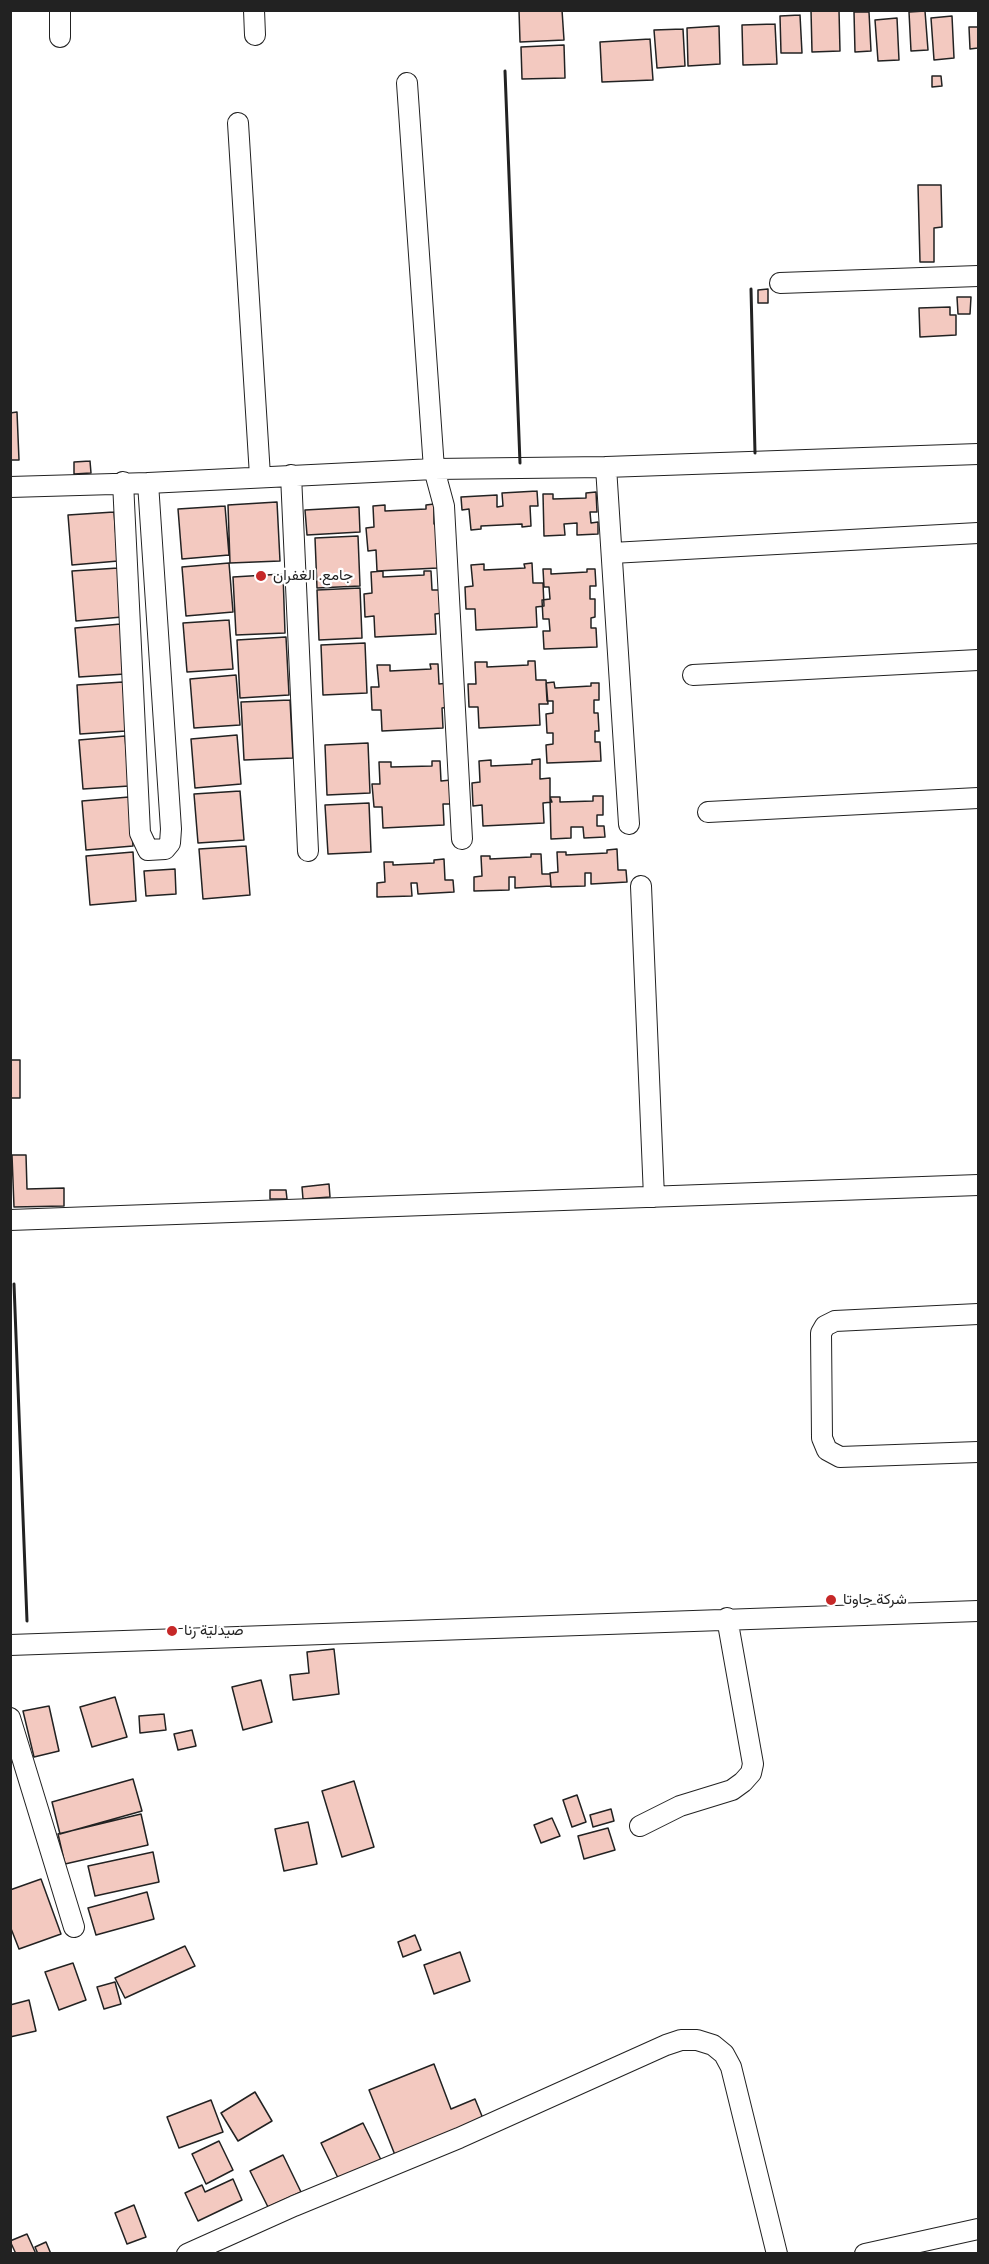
<!DOCTYPE html>
<meta charset="utf-8">
<style>
body{margin:0}
#map{position:relative;width:989px;height:2264px;overflow:hidden;background:#fff;font-family:Figtree,sans-serif}
canvas{display:block}
.frame{position:absolute;inset:0;border:12px solid #222;pointer-events:none}
</style>
<div id="map">
<canvas width="989" height="2264"></canvas>
<div class="frame"></div>
</div>
<script>
const c = document.querySelector('canvas').getContext('2d');
c.lineJoin = 'round';
function fillPath(path, color) { c.fillStyle = color; c.fill(path, 'evenodd'); }
const poly = rows => new Path2D(rows.map(r => 'M' + r).join(''));
function strokePath(path, color, width, dash) { c.strokeStyle = color; c.lineWidth = width; c.lineCap = dash ? 'butt' : 'round'; c.setLineDash(dash || []); c.stroke(path); }
function label(font, color, halo, rows, align = 'center') {
  c.font = font + ' Figtree,Vazirmatn,sans-serif'; c.lineWidth = 4.5; c.setLineDash([]); c.textBaseline = 'middle'; c.strokeStyle = halo; c.fillStyle = color; for (const [text, x, y, turn = 0] of rows) {
    c.save(); c.translate(x, y); c.rotate((+turn || 0) * Math.PI / 180); c.textAlign = isNaN(turn) ? turn : align; if (halo) c.strokeText(text, 0, 0); c.fillText(text, 0, 0); c.restore();
  }
}
const building = poly([
 [519,10,562,10,564,40,520,42,519,10],
 [811,10,839,10,840,51,812,52,811,10],
 [925,11,928,50,911,51,909,12,925,11],
 [854,12,869,12,871,51,855,52,854,12],
 [800,15,802,53,781,53,780,16,800,15],
 [952,16,954,58,934,60,931,18,952,16],
 [897,18,899,60,878,61,875,20,897,18],
 [775,24,777,64,743,65,742,25,775,24],
 [719,26,720,64,688,66,687,28,719,26],
 [969,27,978,27,978,48,970,49,969,27],
 [683,29,685,66,657,68,654,30,683,29],
 [650,39,653,80,602,82,600,42,650,39],
 [564,45,565,78,522,79,521,47,564,45],
 [932,76,941,76,942,86,932,87,932,76],
 [918,185,941,185,942,227,934,228,934,262,920,262,918,185],
 [768,289,768,303,758,303,758,290,768,289],
 [957,297,971,297,970,314,958,314,957,297],
 [950,307,950,315,956,315,956,335,920,337,919,308,950,307],
 [17,412,19,460,10,460,10,413,17,412],
 [90,461,91,473,74,474,74,462,90,461],
 [537,491,538,506,530,506,531,526,522,527,522,524,481,526,481,529,471,530,469,509,462,510,461,497,497,495,497,507,503,506,502,493,537,491],
 [596,492,597,512,590,512,591,523,598,522,598,534,577,535,577,523,564,524,565,535,544,536,543,494,553,494,553,499,586,498,586,493,596,492],
 [277,502,280,561,230,563,228,505,277,502],
 [434,504,434,524,443,522,438,568,377,571,376,550,368,551,366,528,374,527,373,506,385,505,385,511,426,509,426,505,434,504],
 [225,506,229,555,182,559,178,509,225,506],
 [359,507,360,532,307,535,305,510,359,507],
 [114,512,118,561,72,565,68,515,114,512],
 [358,536,360,586,317,588,315,538,358,536],
 [229,563,233,612,186,616,182,567,229,563],
 [532,563,533,583,543,583,544,606,536,607,537,627,476,630,475,609,466,609,465,587,473,586,471,565,484,564,484,570,525,568,524,564,532,563],
 [118,568,122,617,76,621,72,571,118,568],
 [543,569,551,569,551,574,587,572,587,569,595,569,596,586,590,586,590,599,595,599,595,617,591,618,591,628,596,628,597,647,544,649,543,631,550,631,549,619,543,619,542,600,550,599,549,587,544,587,543,569],
 [383,571,383,577,424,575,424,571,431,571,432,590,442,590,443,613,435,614,436,634,375,637,374,616,365,617,364,594,372,593,371,572,383,571],
 [283,574,285,633,236,635,233,577,283,574],
 [360,588,362,638,319,640,317,590,360,588],
 [229,620,233,669,187,672,183,623,229,620],
 [121,624,125,674,79,677,75,628,121,624],
 [286,637,289,695,240,698,237,640,286,637],
 [365,643,367,693,323,695,321,645,365,643],
 [528,661,535,661,536,680,546,680,548,704,539,704,540,725,479,728,478,707,469,707,468,684,476,684,475,662,487,662,487,667,528,665,528,661],
 [430,664,438,664,439,684,449,683,450,707,442,708,443,728,382,731,381,710,372,710,371,687,379,687,377,665,390,665,390,671,431,669,430,664],
 [236,675,240,725,194,728,190,679,236,675],
 [123,682,126,731,80,734,77,685,123,682],
 [554,682,555,688,591,686,591,683,599,683,599,700,594,700,594,713,598,713,599,731,595,731,595,742,600,742,601,761,547,763,546,745,553,744,553,733,547,733,546,714,553,713,553,701,547,701,546,683,554,682],
 [290,700,293,758,244,760,241,702,290,700],
 [237,735,241,784,195,788,191,739,237,735],
 [125,736,129,786,83,789,79,740,125,736],
 [368,743,370,793,327,795,325,745,368,743],
 [540,759,540,779,550,778,550,797,552,802,543,803,544,823,483,826,482,805,473,806,472,783,480,782,479,761,491,760,491,766,532,764,532,760,540,759],
 [432,761,440,761,441,781,451,780,452,804,443,804,444,825,383,828,382,807,374,807,372,784,380,784,379,762,391,762,391,767,432,766,432,761],
 [240,791,244,840,198,843,194,794,240,791],
 [593,796,603,796,603,815,597,815,597,826,604,826,605,837,584,838,583,827,571,827,571,838,551,839,550,797,560,797,560,802,593,801,593,796],
 [129,797,133,846,86,850,82,801,129,797],
 [369,803,371,852,328,854,325,805,369,803],
 [246,846,250,895,203,899,199,849,246,846],
 [617,849,618,870,626,870,627,882,591,884,591,873,585,873,585,886,551,887,550,873,558,872,557,852,566,852,566,855,607,853,607,850,617,849],
 [133,852,136,901,90,905,86,856,133,852],
 [531,854,541,854,542,874,550,874,551,886,515,888,515,877,509,877,509,890,474,891,474,877,482,876,481,856,490,856,490,859,531,857,531,854],
 [444,859,445,880,453,880,454,892,418,894,417,883,411,883,412,896,377,897,377,883,385,882,384,862,393,862,393,865,434,863,434,860,444,859],
 [175,869,176,894,146,896,144,871,175,869],
 [10,1060,20,1060,20,1098,10,1098,10,1060],
 [12,1155,26,1155,27,1189,64,1188,64,1206,14,1207,12,1155],
 [329,1184,330,1197,303,1199,302,1187,329,1184],
 [270,1190,286,1190,287,1199,270,1199,270,1190],
 [334,1649,339,1694,293,1700,290,1675,309,1673,307,1652,334,1649],
 [261,1680,272,1722,243,1730,232,1687,261,1680],
 [115,1697,127,1737,92,1747,80,1707,115,1697],
 [49,1706,59,1751,34,1757,23,1711,49,1706],
 [164,1714,166,1730,140,1733,139,1716,164,1714],
 [192,1730,196,1746,178,1750,174,1734,192,1730],
 [133,1779,142,1811,60,1834,52,1802,133,1779],
 [354,1781,374,1847,342,1857,322,1791,354,1781],
 [577,1795,586,1822,572,1827,563,1800,577,1795],
 [611,1809,614,1821,593,1827,590,1815,611,1809],
 [141,1814,148,1845,65,1864,58,1834,141,1814],
 [552,1818,560,1836,541,1843,534,1825,552,1818],
 [308,1822,317,1864,284,1871,275,1829,308,1822],
 [608,1828,615,1850,584,1859,578,1836,608,1828],
 [153,1852,159,1882,95,1896,88,1866,153,1852],
 [41,1879,61,1934,19,1949,10,1926,10,1890,41,1879],
 [147,1892,154,1919,96,1935,88,1908,147,1892],
 [415,1935,421,1950,403,1957,398,1942,415,1935],
 [185,1946,195,1966,125,1998,115,1978,185,1946],
 [460,1952,470,1981,434,1994,424,1965,460,1952],
 [73,1963,86,2000,59,2010,45,1972,73,1963],
 [115,1982,121,2004,104,2009,97,1987,115,1982],
 [29,2000,36,2031,10,2037,10,2005,29,2000],
 [434,2064,451,2109,475,2099,484,2121,395,2155,369,2090,434,2064],
 [255,2092,272,2121,238,2141,221,2113,255,2092],
 [211,2100,223,2132,179,2148,167,2117,211,2100],
 [363,2123,383,2164,341,2184,321,2143,363,2123],
 [219,2141,233,2170,206,2184,192,2154,219,2141],
 [283,2155,301,2192,268,2207,250,2171,283,2155],
 [233,2179,242,2200,198,2221,185,2193,202,2185,205,2192,233,2179],
 [134,2205,146,2237,127,2244,115,2213,134,2205],
 [27,2234,36,2254,16,2254,10,2241,27,2234],
 [46,2242,51,2254,38,2254,35,2247,46,2242]
]);
fillPath(building, '#f3c9c0');
strokePath(building, '#222', 1.5);
const minor = poly([
 [60,10,60,37],
 [254,10,255,35],
 [407,83,434,469,444,506,462,839],
 [238,123,260,476],
 [780,283,978,276],
 [606,467,629,824],
 [291,475,308,851],
 [123,482,140,833,148,850,165,849,170,843,171,829,148,483],
 [10,487,148,483,434,469,606,467,978,454],
 [612,553,978,533],
 [693,675,978,660],
 [708,812,978,798],
 [641,886,654,1197],
 [10,1220,978,1185],
 [978,1314,835,1321,825,1326,821,1333,822,1438,827,1450,840,1457,978,1452],
 [10,1645,978,1611],
 [10,1718,74,1927],
 [640,1826,680,1806,732,1790,743,1782,751,1773,753,1764,727,1618],
 [187,2254,294,2206,459,2138,666,2045,681,2040,697,2040,713,2045,724,2054,731,2067,777,2254],
 [865,2254,978,2229]
]);
strokePath(minor, '#222', 22);
strokePath(minor, '#fff', 20);
strokePath(poly([
 [505,71,520,463],
 [751,289,755,453],
 [14,1284,27,1621]
]), '#222', 3);
for (const [x, y, r, color] of [
 [261,576,6,"#c62828"],
 [831,1600,6,"#c62828"],
 [172,1631,6,"#c62828"]
]) { const dot = new Path2D(); dot.arc(x, y, r, 0, 2 * Math.PI); c.fillStyle = color; c.fill(dot); strokePath(dot, '#fff', 2); }
label('15px', '#222', '#fff', [
 ["جامع. الغفران",273,576],
 ["شركة جاوتا",843,1600],
 ["صيدلية رنا",184,1631]
], 'left');
</script>
